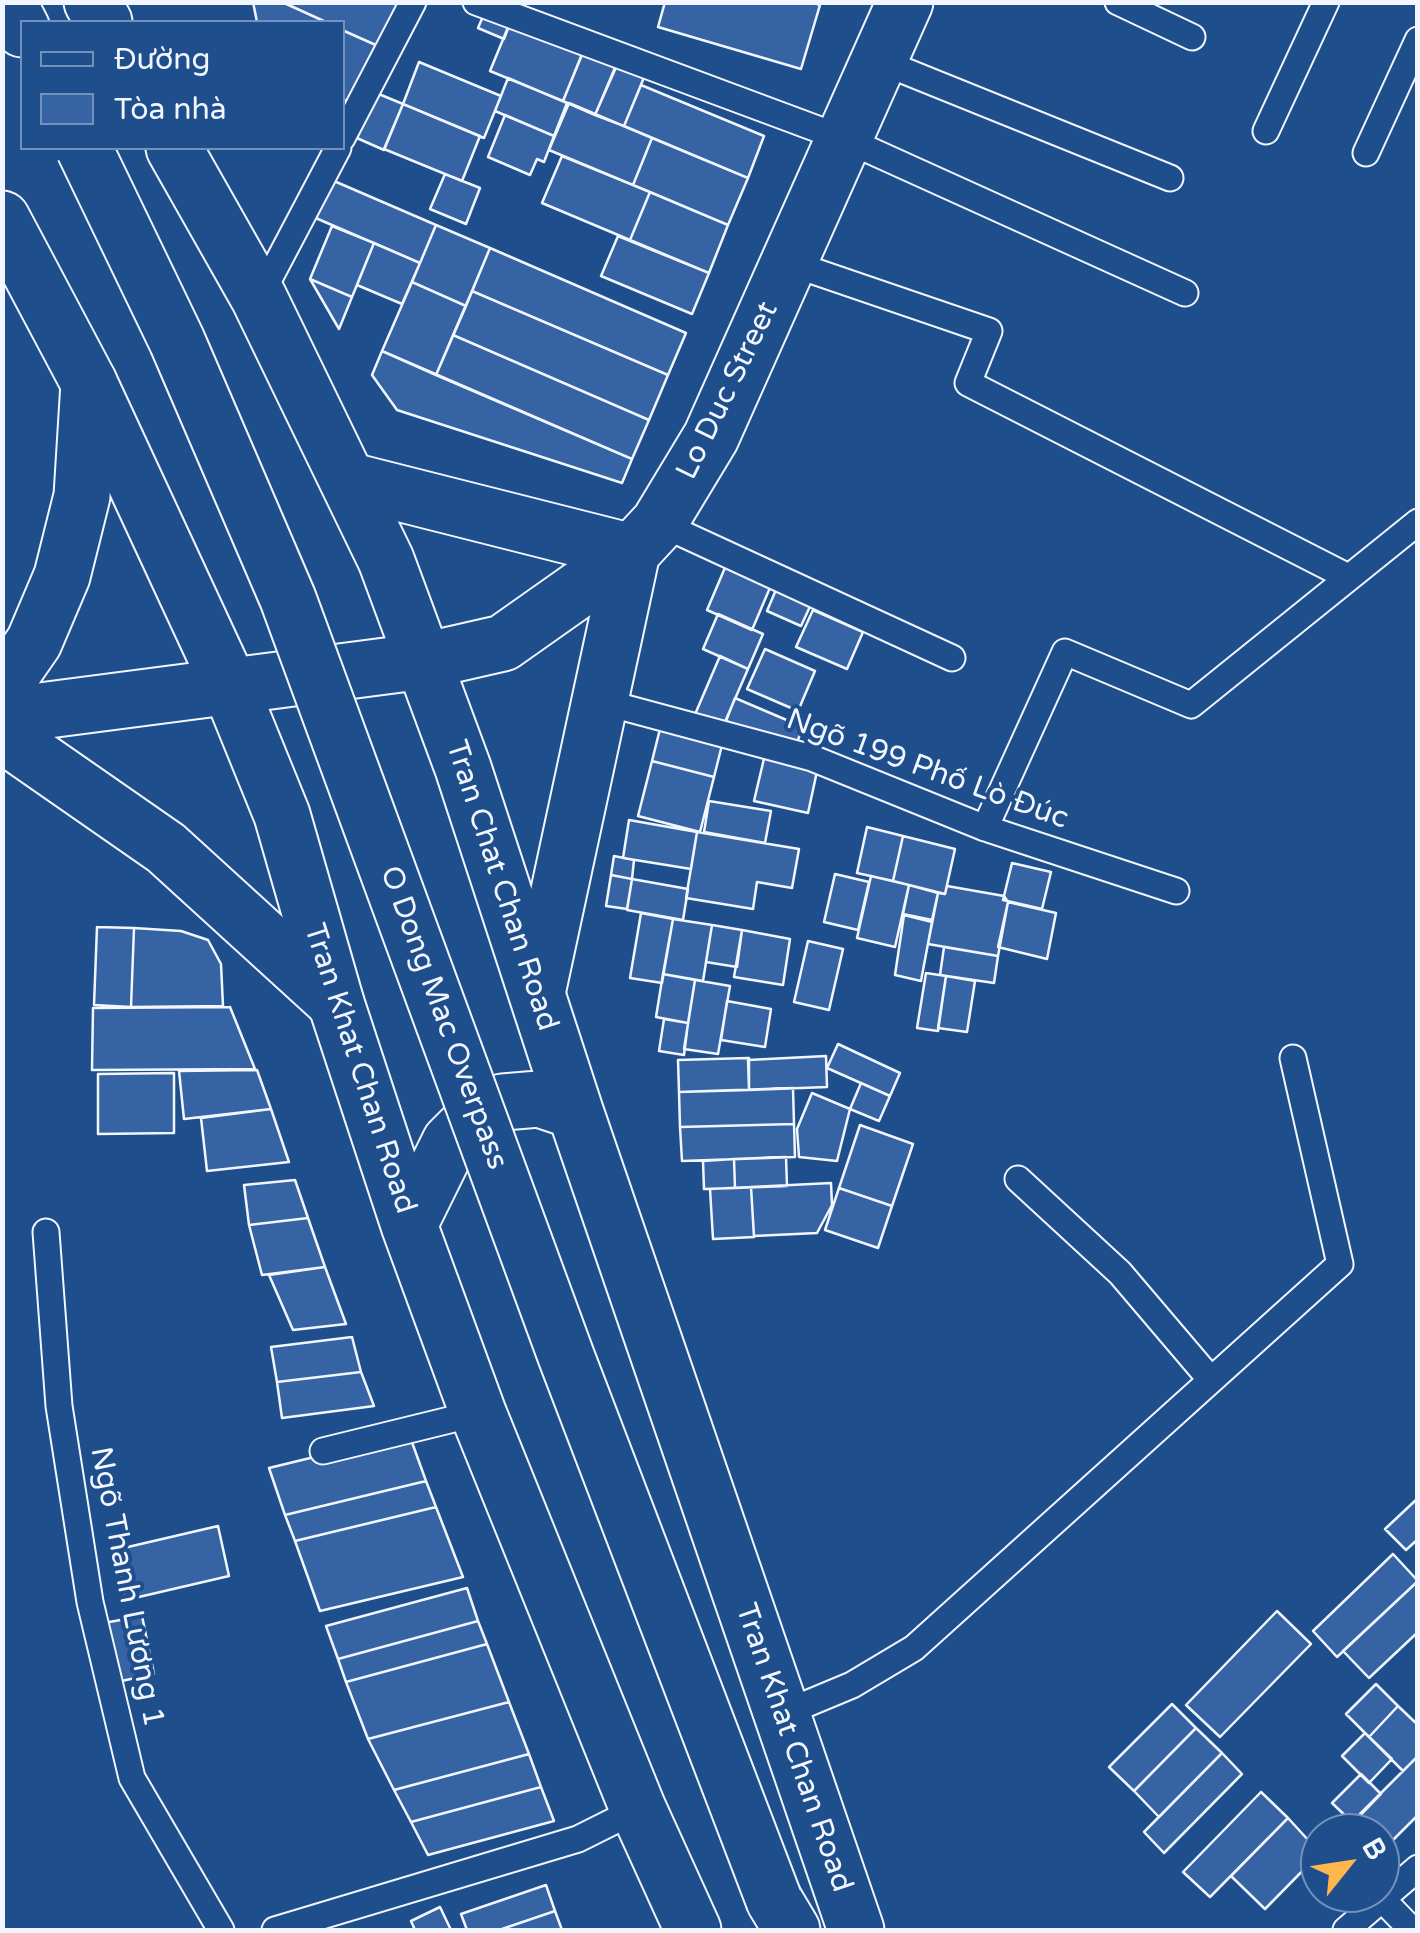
<!DOCTYPE html>
<meta charset="utf-8">
<style>
body{margin:0}
#map{position:relative;width:1420px;height:1933px;overflow:hidden;background:#1f4e8c;font-family:"Varela Round",sans-serif}
canvas{display:block}
.frame{position:absolute;inset:0;border:5px solid #f2f6ff;pointer-events:none}
.legend{position:absolute;left:20px;top:20px;width:325px;height:130px;box-sizing:border-box;background:#1f4e8c;border:2px solid #7391ba;margin:0;padding:12px 18px;list-style:none;font-size:30px;color:#f2f6ff}
.legend li{display:flex;align-items:center;gap:20px;height:50px}
.legend b{width:50px;border:2px solid #7391ba}
.north{position:absolute;left:1300px;top:1813px;width:100px;height:100px;box-sizing:border-box;background:#1f4e8c;border:2px solid #7391ba;border-radius:50%;rotate:60deg;font-size:28px;font-weight:700;line-height:40px;text-align:center;color:#f2f6ff}
.north::after{content:'';display:block;margin:auto;width:35px;height:45px;background:#ffb74d;clip-path:polygon(50% 0,100% 100%,50% 72%,0 100%)}
</style>
<div id="map">
<canvas width="1420" height="1933"></canvas>
<div class="frame"></div>
<ul class="legend">
<li><b style="height:12px;background:#1f4e8c"></b>Đường</li>
<li><b style="height:28px;background:#3563a3"></b>Tòa nhà</li>
</ul>
<div class="north">B</div>
</div>
<script>
const c = document.querySelector('canvas').getContext('2d');
c.lineJoin = 'round';
function fillPath(path, color) { c.fillStyle = color; c.fill(path, 'evenodd'); }
const poly = rows => new Path2D(rows.map(r => 'M' + r).join(''));
function strokePath(path, color, width, dash) { c.strokeStyle = color; c.lineWidth = width; c.lineCap = dash ? 'butt' : 'round'; c.setLineDash(dash || []); c.stroke(path); }
function label(font, color, halo, rows, align = 'center') {
  c.font = font + ' "Varela Round",sans-serif'; c.lineWidth = 8; c.setLineDash([]); c.textBaseline = 'middle'; c.strokeStyle = halo; c.fillStyle = color; for (const [text, x, y, turn = 0] of rows) {
    c.save(); c.translate(x, y); c.rotate((+turn || 0) * Math.PI / 180); c.textAlign = isNaN(turn) ? turn : align; if (halo) c.strokeText(text, 0, 0); c.fillText(text, 0, 0); c.restore();
  }
}
const building = poly([
 [253,2,282,2,326,22,257,22,253,2],
 [282,2,397,2,398,3,378,46,342,30,342,22,326,22,282,2],
 [665,2,811,2,820,5,801,69,658,27,665,2],
 [487,7,512,18,504,39,478,28,487,7],
 [511,20,584,50,563,101,490,71,511,20],
 [342,30,378,46,352,103,342,99,342,30],
 [584,49,618,63,595,115,563,101,584,49],
 [419,62,501,96,484,138,403,104,419,62],
 [617,63,645,75,624,126,595,115,617,63],
 [508,78,567,103,554,136,495,111,508,78],
 [641,85,764,136,748,178,624,126,641,85],
 [369,90,403,104,384,150,350,135,369,90],
 [569,103,652,138,633,185,549,150,569,103],
 [403,104,480,136,462,181,384,149,403,104],
 [505,115,554,136,544,162,537,159,530,175,488,157,505,115],
 [652,138,748,178,728,225,633,185,652,138],
 [562,156,650,192,630,240,542,203,562,156],
 [445,174,480,188,466,224,430,209,445,174],
 [327,178,436,225,420,263,311,216,327,178],
 [650,192,728,225,709,273,630,240,650,192],
 [436,225,490,248,466,306,412,282,436,225],
 [332,226,374,243,352,297,310,279,332,226],
 [618,236,709,273,692,314,601,276,618,236],
 [374,243,420,263,402,304,357,285,374,243],
 [490,248,686,333,668,375,472,291,490,248],
 [310,279,352,297,339,329,310,279],
 [412,282,466,306,436,375,382,351,412,282],
 [472,291,668,375,649,420,453,335,472,291],
 [453,335,649,420,632,459,436,375,453,335],
 [382,351,632,459,622,483,397,410,372,375,382,351],
 [727,563,772,583,752,630,707,610,727,563],
 [778,585,813,600,801,626,767,611,778,585],
 [813,610,863,632,847,669,796,647,813,610],
 [718,614,763,634,748,669,703,649,718,614],
 [765,649,815,671,798,711,747,689,765,649],
 [720,656,748,669,721,731,693,719,720,656],
 [735,698,803,727,794,750,726,721,735,698],
 [662,721,724,737,714,777,652,761,662,721],
 [766,750,819,762,808,813,754,801,766,750],
 [652,761,714,777,700,832,638,816,652,761],
 [709,801,771,811,765,843,704,832,709,801],
 [629,820,697,832,691,869,623,858,629,820],
 [867,827,903,836,893,881,857,873,867,827],
 [697,832,799,849,792,888,757,882,753,909,686,898,697,832],
 [903,836,955,849,945,894,893,881,903,836],
 [614,856,634,860,632,879,611,875,614,856],
 [1012,863,1051,872,1042,909,1003,900,1012,863],
 [835,874,869,882,858,930,824,922,835,874],
 [611,875,632,879,627,909,606,906,611,875],
 [871,876,909,885,895,947,857,938,871,876],
 [632,879,688,889,683,920,627,910,632,879],
 [909,885,938,893,932,920,903,914,909,885],
 [947,886,1004,896,1008,902,998,956,928,944,938,893,945,894,947,886],
 [1008,902,1056,913,1047,959,998,947,1008,902],
 [641,913,673,919,662,983,630,978,641,913],
 [904,915,932,922,921,981,895,975,904,915],
 [673,919,712,925,703,981,663,974,673,919],
 [712,925,742,930,737,967,706,962,712,925],
 [97,927,134,928,131,1007,94,1005,97,927],
 [134,928,181,931,208,940,221,964,223,1006,131,1007,134,928],
 [742,930,790,939,783,985,734,977,742,930],
 [808,941,843,949,829,1010,794,1002,808,941],
 [944,947,998,956,994,983,940,975,944,947],
 [926,973,946,976,938,1031,917,1028,926,973],
 [663,974,695,980,688,1023,656,1017,663,974],
 [946,976,975,981,967,1032,938,1028,946,976],
 [695,980,730,986,718,1054,684,1049,695,980],
 [727,1001,771,1009,765,1047,721,1040,727,1001],
 [230,1007,255,1069,92,1070,93,1008,230,1007],
 [664,1019,688,1023,684,1055,659,1051,664,1019],
 [838,1044,900,1073,890,1096,827,1068,838,1044],
 [826,1056,827,1087,749,1090,748,1060,826,1056],
 [749,1058,749,1090,679,1092,678,1060,749,1058],
 [257,1070,271,1109,184,1119,179,1071,257,1070],
 [174,1073,174,1133,98,1134,98,1074,174,1073],
 [861,1083,890,1096,879,1121,850,1109,861,1083],
 [793,1088,794,1124,680,1127,679,1092,793,1088],
 [812,1093,850,1109,837,1161,799,1157,797,1129,812,1093],
 [271,1109,289,1162,207,1171,201,1118,271,1109],
 [794,1124,795,1157,682,1161,680,1127,794,1124],
 [860,1125,913,1144,892,1206,839,1188,860,1125],
 [786,1157,787,1186,735,1188,734,1159,786,1157],
 [734,1159,735,1188,704,1189,703,1161,734,1159],
 [295,1180,308,1218,249,1225,244,1185,295,1180],
 [831,1183,832,1205,817,1233,754,1236,751,1187,831,1183],
 [751,1187,754,1237,713,1239,710,1189,751,1187],
 [839,1188,892,1206,878,1248,825,1230,839,1188],
 [308,1218,325,1267,262,1275,249,1225,308,1218],
 [325,1267,346,1324,293,1330,269,1275,325,1267],
 [352,1337,361,1372,277,1382,271,1347,352,1337],
 [361,1372,374,1406,282,1418,277,1382,361,1372],
 [409,1434,426,1481,285,1515,269,1468,409,1434],
 [426,1481,436,1507,295,1541,285,1515,426,1481],
 [1418,1498,1418,1539,1406,1550,1385,1529,1418,1498],
 [436,1507,463,1577,320,1611,295,1541,436,1507],
 [218,1526,229,1576,126,1600,115,1550,218,1526],
 [1393,1554,1418,1581,1337,1657,1313,1631,1393,1554],
 [1418,1581,1418,1632,1369,1678,1343,1651,1418,1581],
 [467,1588,478,1621,338,1659,326,1626,467,1588],
 [1277,1611,1311,1644,1220,1737,1186,1705,1277,1611],
 [142,1616,154,1674,117,1682,104,1623,142,1616],
 [478,1621,487,1644,346,1682,338,1659,478,1621],
 [487,1644,509,1702,368,1739,346,1682,487,1644],
 [1376,1684,1398,1706,1369,1737,1346,1714,1376,1684],
 [509,1702,529,1754,394,1790,368,1739,509,1702],
 [1172,1704,1196,1728,1134,1791,1109,1767,1172,1704],
 [1398,1706,1418,1725,1418,1756,1403,1771,1369,1737,1398,1706],
 [1196,1728,1222,1753,1159,1817,1134,1791,1196,1728],
 [1365,1733,1392,1759,1369,1783,1342,1756,1365,1733],
 [1222,1753,1242,1774,1164,1853,1144,1832,1222,1753],
 [529,1754,541,1787,411,1822,394,1790,529,1754],
 [1418,1756,1418,1815,1390,1843,1360,1814,1418,1756],
 [1361,1774,1381,1794,1353,1823,1332,1803,1361,1774],
 [541,1787,554,1821,428,1855,411,1822,541,1787],
 [1261,1792,1288,1818,1210,1897,1183,1872,1261,1792],
 [1360,1814,1379,1833,1344,1833,1360,1814],
 [1288,1818,1320,1853,1265,1909,1231,1876,1288,1818],
 [546,1885,555,1911,499,1930,467,1930,461,1914,546,1885],
 [440,1907,451,1930,415,1930,411,1921,440,1907],
 [555,1911,562,1930,499,1930,555,1911]
]);
fillPath(building, '#3563a3');
strokePath(building, '#f2f6ff', 2.5);
const service = poly([
 [476,2,847,140,1185,293],
 [1118,2,1192,37],
 [880,61,1170,178],
 [1266,131,1326,2],
 [342,138,413,2],
 [1366,153,1418,40],
 [790,263,989,331,968,383,1346,576],
 [259,298,338,148],
 [659,523,952,658],
 [596,700,812,758,985,828,1176,891],
 [985,828,1065,652,1191,705,1418,522],
 [1018,1179,1120,1273,1211,1380],
 [46,1232,59,1406,90,1602,132,1778,221,1930],
 [323,1451,478,1413],
 [780,1715,852,1685,914,1648,1340,1264,1293,1058],
 [1382,1899,1412,1930],
 [275,1930,578,1839,638,1809],
 [1346,1930,1418,1868]
]);
const tertiary = poly([
 [351,481,632,552],
 [424,661,503,643,632,552,659,523,711,437,905,2],
 [537,993,632,552]
]);
const secondary = poly([
 [2,688,34,642,62,576,82,496,89,383],
 [2,716,424,661],
 [2,734,166,848,336,1003]
]);
const primary = poly([
 [8,2,22,29],
 [92,2,104,22],
 [174,148,259,298,386,560,463,768,575,1111,856,1930],
 [2,219,89,383,230,687,282,815,336,1003,409,1225,478,1413,638,1809,693,1930],
 [409,1225,450,1142,478,1114,503,1102,539,1099,575,1111],
 [774,1900,792,1930]
]);
strokePath(service, '#f2f6ff', 29);
strokePath(tertiary, '#f2f6ff', 59);
strokePath(secondary, '#f2f6ff', 59);
strokePath(primary, '#f2f6ff', 59);
strokePath(service, '#1f4e8c', 25);
strokePath(tertiary, '#1f4e8c', 55);
strokePath(secondary, '#1f4e8c', 55);
strokePath(primary, '#1f4e8c', 55);
const primaryBridge = poly([
 [84,148,177,341,288,599,566,1356,774,1900]
]);
strokePath(primaryBridge, '#f2f6ff', 59, []);
strokePath(primaryBridge, '#1f4e8c', 55);
label('30px', '#f2f6ff', '#1f4e8c', [
 ["Lo Duc Street",728,391,-64],
 ["Ngõ 199 Phố Lò Đúc",927,770,20],
 ["Tran Chat Chan Road",501,886,72],
 ["O Dong Mac Overpass",443,1018,70],
 ["Tran Khat Chan Road",359,1069,72],
 ["Ngõ Thanh Lương 1",126,1587,79],
 ["Tran Khat Chan Road",793,1748,71]
]);
</script>
